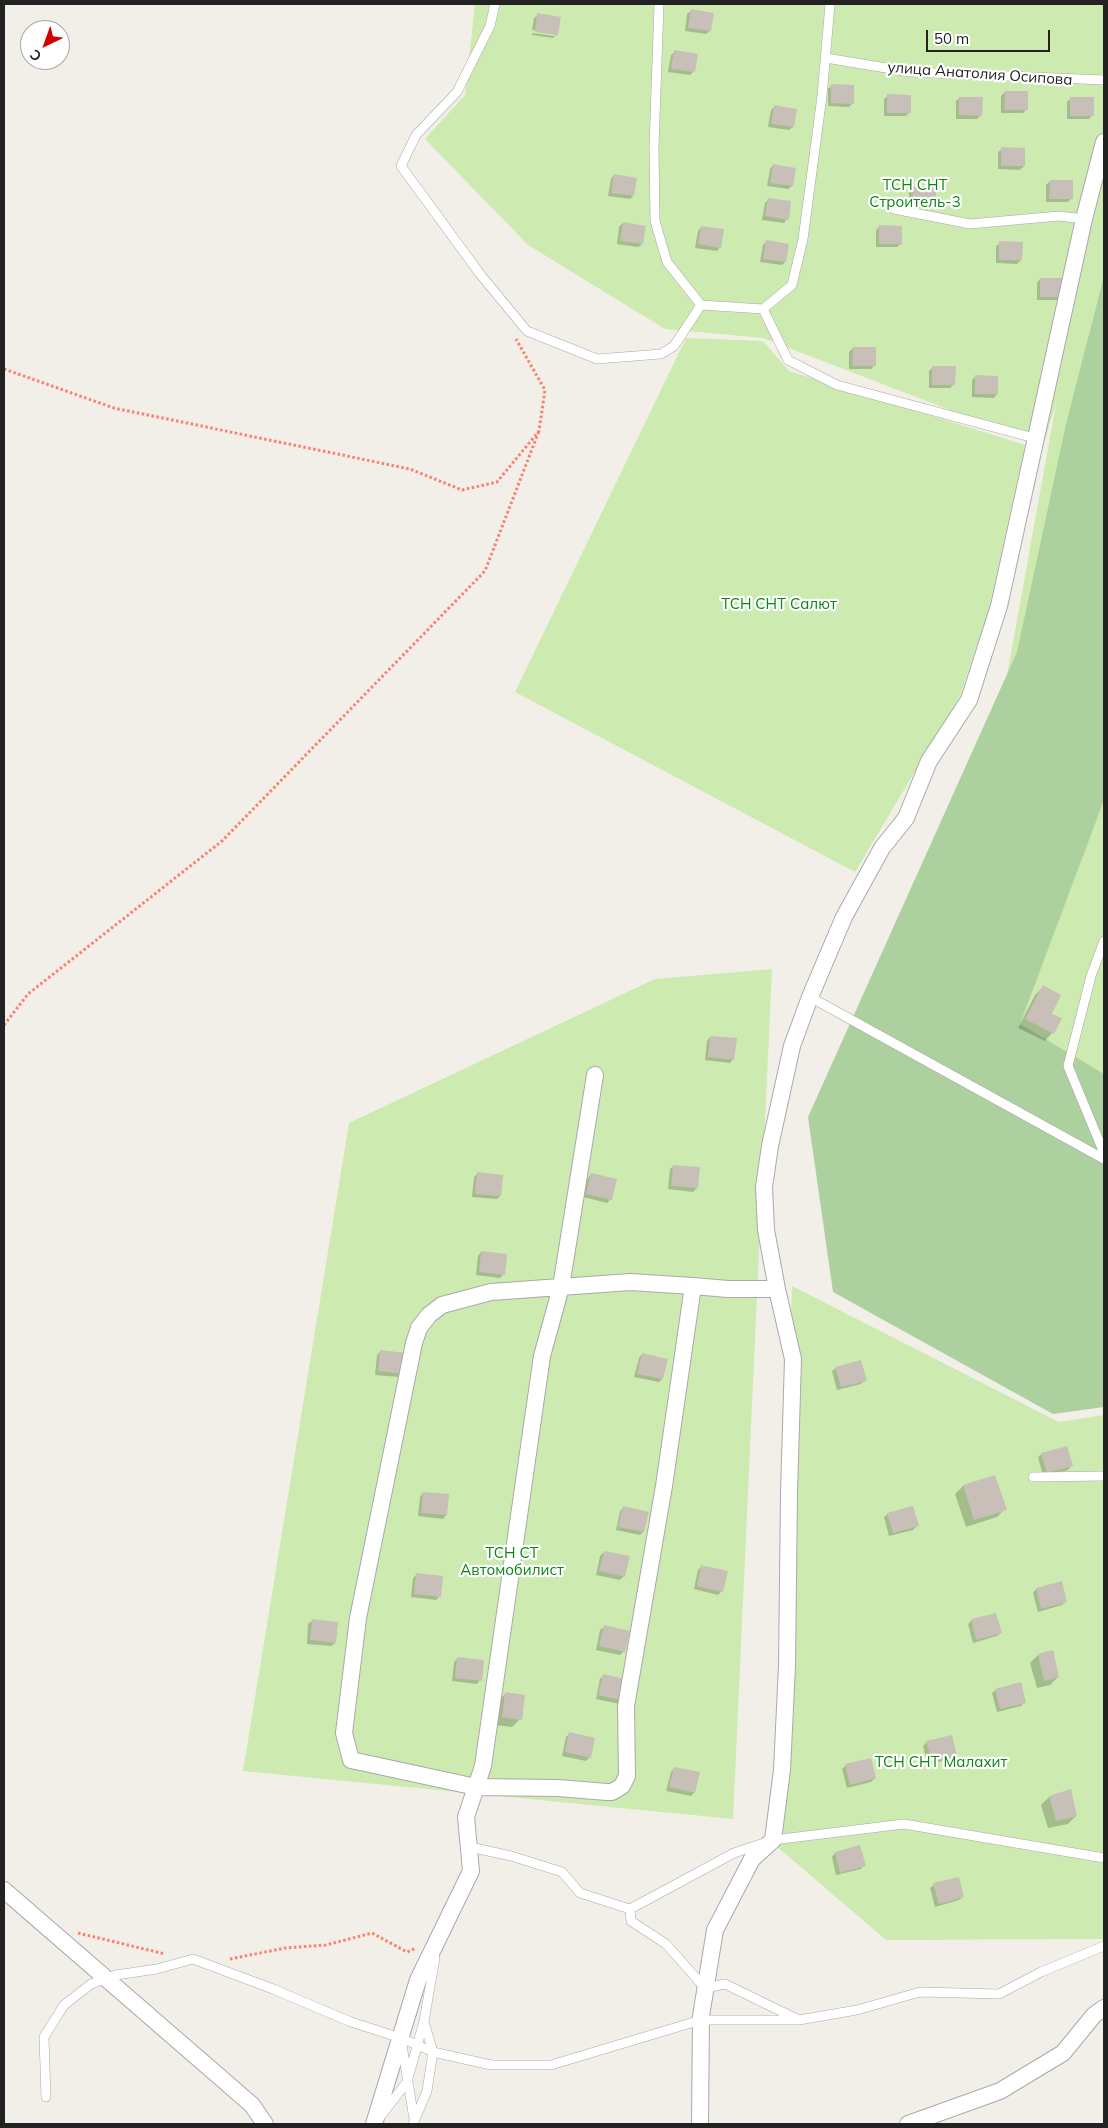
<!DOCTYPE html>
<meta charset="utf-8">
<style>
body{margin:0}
#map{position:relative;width:1108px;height:2128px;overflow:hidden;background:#f2efe9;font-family:Mulish,sans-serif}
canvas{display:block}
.frame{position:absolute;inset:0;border:5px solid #222;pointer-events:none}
.north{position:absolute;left:20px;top:20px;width:50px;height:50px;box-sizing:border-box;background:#fff;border:1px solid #a7a7a7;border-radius:50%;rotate:222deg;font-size:14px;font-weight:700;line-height:20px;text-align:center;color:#222}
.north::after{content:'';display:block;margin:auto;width:18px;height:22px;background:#d40000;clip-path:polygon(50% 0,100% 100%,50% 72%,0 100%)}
.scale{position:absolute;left:926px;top:30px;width:124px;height:22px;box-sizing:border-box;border:2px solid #222;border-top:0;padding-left:6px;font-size:15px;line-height:18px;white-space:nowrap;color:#222;-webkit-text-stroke:4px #fff;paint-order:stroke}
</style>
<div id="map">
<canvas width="1108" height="2128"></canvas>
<div class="frame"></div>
<div class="north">С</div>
<div class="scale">50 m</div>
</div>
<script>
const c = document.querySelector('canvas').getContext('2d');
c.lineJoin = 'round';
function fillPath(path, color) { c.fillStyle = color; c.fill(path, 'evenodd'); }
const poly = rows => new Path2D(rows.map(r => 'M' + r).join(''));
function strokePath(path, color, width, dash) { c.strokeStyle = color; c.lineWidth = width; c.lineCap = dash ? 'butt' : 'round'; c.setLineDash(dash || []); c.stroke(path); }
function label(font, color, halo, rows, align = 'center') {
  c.font = font + ' Mulish,sans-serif'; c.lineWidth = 4.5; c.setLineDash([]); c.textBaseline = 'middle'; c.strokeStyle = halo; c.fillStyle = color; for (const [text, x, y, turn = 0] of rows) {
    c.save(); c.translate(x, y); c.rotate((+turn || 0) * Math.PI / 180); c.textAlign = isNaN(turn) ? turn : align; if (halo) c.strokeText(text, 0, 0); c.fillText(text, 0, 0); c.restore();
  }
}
fillPath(poly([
 [475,4,1104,4,1104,1096,943,1029,1056,404,1043,446,763,338,665,329,528,245,425,139,465,95],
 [686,338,763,341,789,371,1025,445,989,609,960,696,855,872,515,692],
 [772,969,733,1819,243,1771,349,1123,655,979],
 [792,1286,1059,1422,1104,1415,1104,1939,886,1940,775,1845]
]), '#cdebb0');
fillPath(poly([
 [1104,276,1104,800,1020,1024,1104,1074,1104,1407,1053,1414,833,1292,808,1117,1017,652,1066,424]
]), '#add19e');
fillPath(poly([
 [691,11,710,31,706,34,685,31,687,14],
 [538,15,557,35,555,36,555,34,532,30,534,18],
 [532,33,555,36,553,38,532,35],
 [675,52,693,72,690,75,668,72,671,55],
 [831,86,853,103,849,107,828,106,828,89],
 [1005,92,1027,109,1023,113,1001,113,1001,96],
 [888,96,909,113,906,116,884,116,884,99],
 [960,98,981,115,977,119,956,119,956,101],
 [1071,98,1092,115,1089,119,1067,119,1067,102],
 [774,107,793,127,789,130,768,127,771,110],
 [1002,149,1024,166,1020,170,998,169,998,152],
 [773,165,792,186,788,189,767,186,770,169],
 [614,175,633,196,630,199,608,196,611,179],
 [1050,181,1072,198,1068,202,1046,202,1046,185],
 [913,187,935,205,931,208,909,208,909,191],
 [769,199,787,219,784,223,762,220,765,203],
 [623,223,642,244,638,247,617,244,619,227],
 [701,227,720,247,717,251,695,248,698,231],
 [879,227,901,244,897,247,876,247,876,230],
 [766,242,785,262,782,265,760,262,763,245],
 [1000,243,1021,260,1017,264,996,263,996,246],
 [1040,279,1062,280,1058,300,1037,300,1037,283],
 [853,348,875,365,871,369,849,369,849,352],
 [933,367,954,384,950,388,929,388,929,371],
 [975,377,997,394,994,398,972,397,972,380],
 [1043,987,1050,1014,1060,1019,1052,1033,1045,1041,1018,1028,1035,995],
 [710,1037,733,1059,730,1063,705,1060,707,1041],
 [674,1166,697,1188,693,1192,668,1189,670,1169],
 [477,1174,500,1196,497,1199,472,1197,474,1177],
 [591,1174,611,1199,607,1203,583,1197,588,1178],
 [481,1252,504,1274,500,1278,476,1275,478,1256],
 [380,1352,405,1354,399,1377,375,1375,377,1355],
 [642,1354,662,1379,659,1382,634,1377,639,1358],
 [836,1368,865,1380,861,1384,837,1390,832,1371],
 [1042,1454,1071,1466,1068,1470,1043,1476,1038,1457],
 [994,1476,1005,1509,997,1517,966,1527,955,1494,963,1486],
 [423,1493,446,1515,443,1519,418,1516,420,1497],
 [624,1507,643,1532,640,1535,616,1530,620,1511],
 [888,1514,917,1526,913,1530,889,1536,884,1517],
 [604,1552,624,1576,620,1580,596,1575,600,1556],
 [702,1566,722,1591,718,1595,694,1589,698,1570],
 [417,1574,440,1596,436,1600,411,1597,413,1578],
 [1036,1589,1066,1601,1062,1605,1038,1612,1033,1593],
 [996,1614,1001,1633,997,1636,973,1643,968,1624,971,1621],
 [312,1621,335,1643,331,1646,307,1644,308,1624],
 [604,1627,624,1651,620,1655,596,1650,600,1630],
 [1038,1655,1058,1677,1050,1685,1037,1688,1030,1663],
 [458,1658,480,1680,477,1684,452,1681,454,1662],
 [603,1676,627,1681,620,1704,596,1699,600,1679],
 [996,1690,1025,1702,1021,1706,997,1712,992,1693],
 [506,1693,520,1719,512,1727,495,1725,498,1701],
 [570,1733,594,1739,589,1758,586,1761,562,1756,566,1737],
 [927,1742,956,1755,952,1758,928,1765,923,1746],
 [845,1766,875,1778,871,1782,847,1788,842,1769],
 [674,1768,694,1793,691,1796,666,1791,671,1772],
 [1049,1797,1076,1816,1068,1824,1048,1828,1041,1805],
 [859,1847,864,1865,861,1869,836,1875,832,1857,835,1853],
 [934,1885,963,1897,959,1900,935,1907,930,1888]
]), '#0003');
fillPath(poly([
 [691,9,714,13,711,31,688,28],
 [537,13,561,17,558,35,535,32],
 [674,50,698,54,695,72,671,69],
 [831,84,854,85,854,104,831,103],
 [1005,91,1028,91,1028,110,1004,110],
 [887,94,911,95,911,113,887,113],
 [959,97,983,97,982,116,959,115],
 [1070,97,1094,97,1094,116,1070,116],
 [774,105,797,109,794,127,771,124],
 [1001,147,1025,148,1025,166,1001,166],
 [773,164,796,168,793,186,770,183],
 [614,174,637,178,634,196,611,193],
 [1050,180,1073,180,1073,199,1049,199],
 [913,186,936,186,936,205,912,205],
 [768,198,791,201,789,220,765,216],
 [623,222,646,226,643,244,620,241],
 [879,225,902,226,902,244,879,244],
 [701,226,724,229,721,248,698,244],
 [766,240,789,244,786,262,763,259],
 [999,241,1023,242,1022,260,999,260],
 [1040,278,1063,278,1063,297,1040,297],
 [853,347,876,347,876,366,852,366],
 [932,366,956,366,955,385,932,385],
 [975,375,998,376,998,394,975,394],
 [1043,985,1061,995,1052,1014,1062,1018,1054,1034,1025,1019],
 [710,1036,737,1038,734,1060,708,1057],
 [673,1165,700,1167,698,1188,671,1186],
 [477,1172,503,1175,501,1196,475,1194],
 [591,1173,617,1179,612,1200,586,1194],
 [481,1251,507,1254,505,1275,479,1272],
 [380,1350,406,1353,404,1374,378,1371],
 [642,1353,668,1359,663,1379,637,1374],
 [861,1360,867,1381,841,1387,835,1367],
 [1067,1446,1073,1466,1047,1473,1041,1453],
 [995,1475,1007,1510,974,1520,963,1485],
 [423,1492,449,1494,447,1515,421,1513],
 [623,1506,649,1512,644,1532,618,1527],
 [913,1506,919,1526,893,1533,887,1513],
 [604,1551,630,1556,625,1577,599,1571],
 [701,1565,728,1571,723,1592,697,1586],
 [416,1573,443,1576,441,1597,414,1594],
 [1062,1581,1067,1602,1041,1609,1036,1588],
 [996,1613,1002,1633,976,1640,971,1619],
 [312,1619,338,1622,336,1643,310,1640],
 [604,1625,630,1631,625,1652,599,1646],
 [1053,1650,1059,1677,1044,1681,1038,1654],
 [457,1657,484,1660,482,1681,455,1678],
 [603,1674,629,1680,624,1701,598,1695],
 [1021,1682,1026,1703,1000,1709,995,1689],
 [505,1692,525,1695,522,1720,502,1717],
 [569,1732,595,1738,591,1758,565,1752],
 [952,1735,957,1755,932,1762,926,1741],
 [871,1758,876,1778,850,1785,845,1764],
 [674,1767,700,1772,695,1793,669,1787],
 [1071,1789,1077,1816,1056,1821,1049,1796],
 [860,1845,866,1866,840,1873,835,1852],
 [959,1877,964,1897,939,1904,933,1883]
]), '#c7bfb8');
const lane = poly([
 [495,4,490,26,457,92,416,135,401,166,480,274,527,331,597,359,661,354,674,346,701,305],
 [659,4,654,147,655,221,667,262,701,305,763,309,792,285,803,239,822,96,830,4],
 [826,58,910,72,1104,80],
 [894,209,970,224,1059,216,1084,219],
 [763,309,788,360,837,385,1034,438],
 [1104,941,1091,976,1068,1066,1104,1153],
 [810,997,1104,1159],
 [1033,1477,1104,1476],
 [470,1847,511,1856,562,1872,580,1893,630,1909,631,1921,666,1944,705,1988,725,1984,799,2020,857,2010,920,1992,999,1994,1041,1972,1104,1946],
 [630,1909,734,1853,773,1840,904,1824,1104,1858],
 [402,2045,414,2119],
 [46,2097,44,2037,64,2005,91,1984,116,1975,157,1969,193,1959,273,1989,351,2022,401,2038,433,2052,491,2065,551,2065,701,2020,799,2020],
 [380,2117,407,2082,424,2021,435,1958],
 [413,2124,427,2091,433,2052,424,2022]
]);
const street = poly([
 [693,1286,664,1486,626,1706,627,1776,622,1786,612,1792,607,1792,558,1788,476,1787,351,1760,344,1733,358,1618,414,1343,419,1328,429,1315,442,1305,491,1292,630,1282,693,1286,728,1289,777,1289],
 [4,1890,252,2105,265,2124],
 [374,2124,418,1980,471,1871,466,1817,483,1766,542,1356,561,1287,595,1075],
 [700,2124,701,2016,715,1930,752,1859,773,1840,782,1770,787,1666,789,1492,793,1359,777,1289,766,1230,764,1187,770,1146,792,1046,810,997,844,917,882,848,906,818,929,761,969,700,999,606,1084,219,1104,142],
 [908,2124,1000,2091,1063,2053,1094,2015,1104,2008]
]);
strokePath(lane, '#a9a9a9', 10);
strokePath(street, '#a9a9a9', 18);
strokePath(poly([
 [4,369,114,408,410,469,462,490,497,482,539,431,545,390,516,339],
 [4,1025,28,994,222,841,485,571,539,431],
 [78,1933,165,1954],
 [230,1959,285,1948,326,1945,372,1933,407,1952,416,1948]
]), '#fa8072', 3, [2.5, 2.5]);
strokePath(lane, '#fff', 9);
strokePath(street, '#fff', 16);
label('15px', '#222', '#fff', [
 ["улица Анатолия Осипова",980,74,4]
]);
label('15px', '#0c8416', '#fff', [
 ["ТСН СНТ",915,185],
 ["Строитель-3",915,202],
 ["ТСН СНТ Салют",779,604],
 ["ТСН СТ",512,1553],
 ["Автомобилист",512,1570],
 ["ТСН СНТ Малахит",941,1762]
]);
</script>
